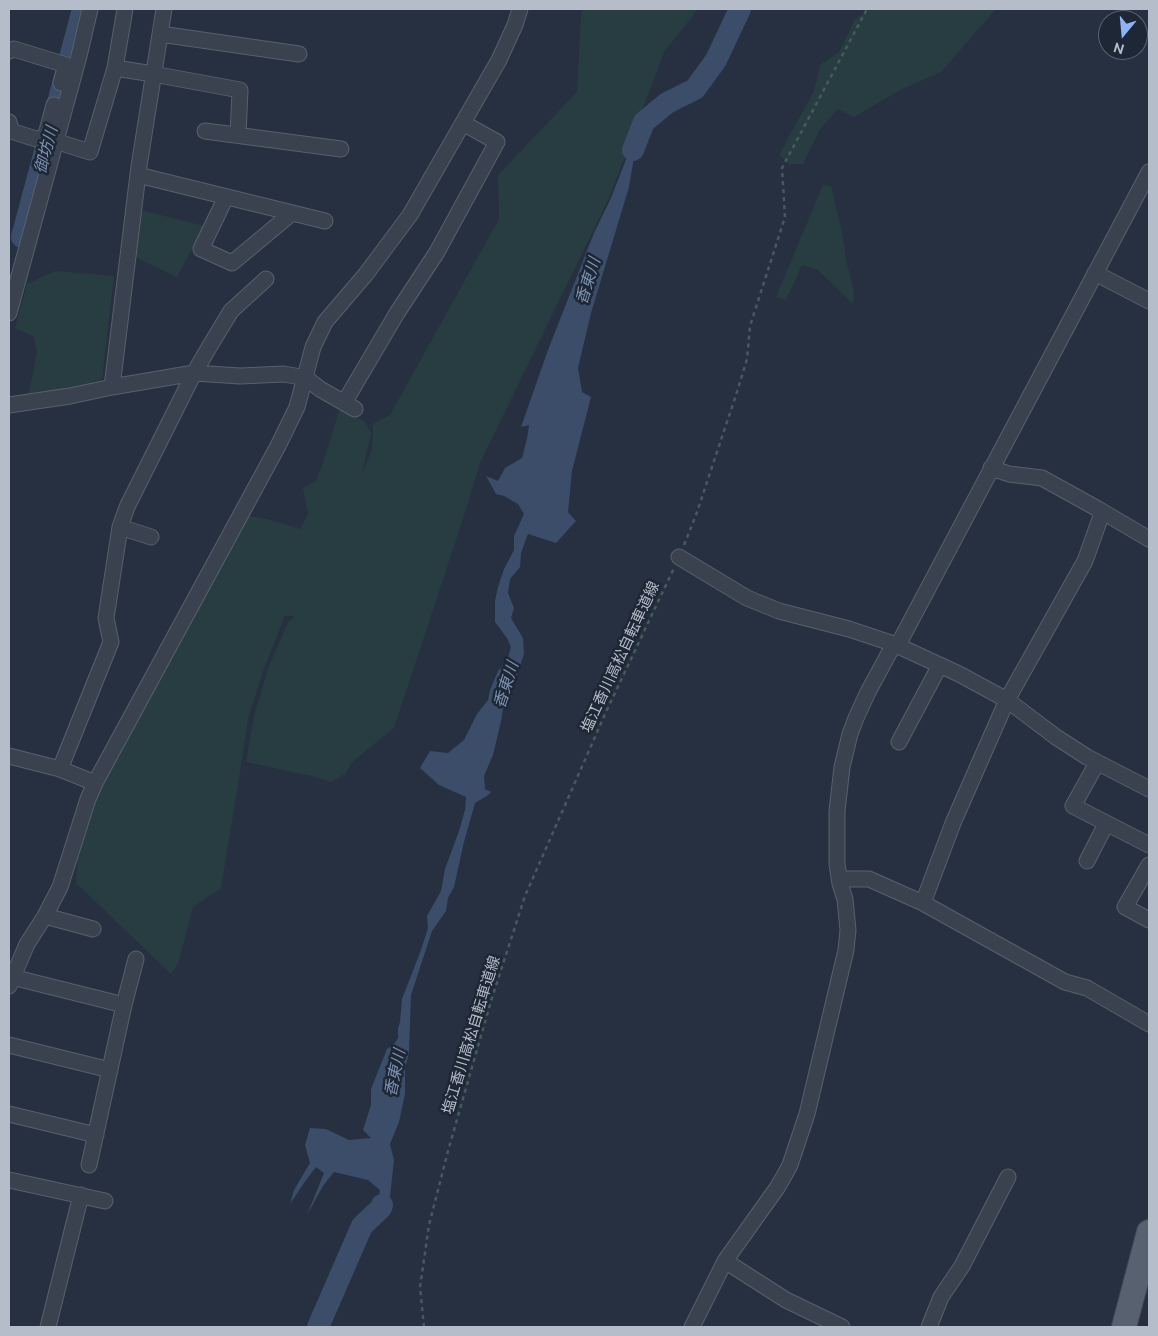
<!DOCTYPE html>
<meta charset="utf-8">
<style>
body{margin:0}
#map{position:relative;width:1158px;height:1336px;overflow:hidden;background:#263040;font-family:Ubuntu,sans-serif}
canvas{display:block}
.frame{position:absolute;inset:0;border:10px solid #b6bdca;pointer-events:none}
.north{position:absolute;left:1098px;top:10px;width:50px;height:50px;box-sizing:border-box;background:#1e2735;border:1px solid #5b6371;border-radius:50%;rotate:197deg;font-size:14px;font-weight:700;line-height:20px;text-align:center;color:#b6bdca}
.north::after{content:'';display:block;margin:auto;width:18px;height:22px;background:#8eb3f8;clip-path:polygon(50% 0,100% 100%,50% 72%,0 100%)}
</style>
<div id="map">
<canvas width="1158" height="1336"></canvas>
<div class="frame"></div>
<div class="north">N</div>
</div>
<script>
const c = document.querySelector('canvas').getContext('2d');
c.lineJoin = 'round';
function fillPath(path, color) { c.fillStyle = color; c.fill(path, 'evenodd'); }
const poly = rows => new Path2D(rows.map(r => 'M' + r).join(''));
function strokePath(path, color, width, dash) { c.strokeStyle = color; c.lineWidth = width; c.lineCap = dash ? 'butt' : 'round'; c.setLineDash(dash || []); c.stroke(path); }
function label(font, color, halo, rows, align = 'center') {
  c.font = font + ' Ubuntu,"Noto Sans JP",sans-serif'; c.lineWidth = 5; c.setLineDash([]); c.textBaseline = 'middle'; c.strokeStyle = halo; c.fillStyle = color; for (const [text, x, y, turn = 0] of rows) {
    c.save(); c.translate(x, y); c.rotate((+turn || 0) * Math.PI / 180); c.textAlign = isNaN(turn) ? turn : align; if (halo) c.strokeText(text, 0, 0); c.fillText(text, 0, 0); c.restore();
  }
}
fillPath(poly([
 [583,9,697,9,692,17,664,52,609,198,480,463,463,519,394,728,352,762,345,774,331,782,316,777,246,762,254,716,268,669,288,622,295,616,285,616,264,668,248,719,238,785,221,888,193,907,178,964,171,974,76,883,78,851,93,803,248,516,267,519,300,529,308,514,303,488,316,481,322,466,340,408,365,422,371,433,362,474,372,450,373,424,390,415,499,219,498,175,577,92,581,14],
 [872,9,996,9,941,72,902,89,854,117,838,109,820,129,803,164,789,164,779,155,814,91,820,65,839,52,855,19],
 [823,185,831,186,842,232,846,260,854,292,853,304,818,270,802,265,786,300,776,297],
 [141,210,204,226,177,277,133,256],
 [55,271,114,276,102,379,67,390,29,393,37,352,34,337,15,328,27,284]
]), '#283d41');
fillPath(poly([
 [644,122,633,163,629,187,591,313,578,368,582,392,591,397,572,471,568,512,576,521,556,543,528,534,521,553,520,567,510,579,508,593,514,608,511,618,523,638,524,654,513,686,511,699,503,709,501,721,493,755,484,776,485,789,491,792,487,796,475,803,464,842,454,887,448,898,446,911,432,931,411,995,409,1052,405,1069,405,1094,399,1122,390,1144,394,1160,390,1196,387,1202,386,1208,378,1218,372,1224,362,1226,366,1216,378,1207,380,1190,368,1180,334,1172,323,1186,307,1215,324,1173,316,1167,304,1183,290,1204,294,1190,310,1163,305,1145,310,1128,326,1129,349,1140,371,1138,363,1130,371,1105,371,1089,387,1049,395,1043,398,1038,398,1028,400,1022,402,999,421,950,428,928,427,916,441,891,445,869,459,831,465,810,466,797,439,785,420,768,430,751,448,753,464,740,477,714,488,700,490,690,498,671,508,658,511,647,507,638,495,622,495,601,498,587,504,569,514,550,514,536,524,514,518,504,504,496,496,494,486,476,498,481,505,468,522,458,527,439,529,425,521,427,548,350,594,233,611,198,634,139]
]), '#3b4d69');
strokePath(poly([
 [633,150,644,122,667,103,695,89,716,60,740,9],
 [22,237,83,9],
 [318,1327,362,1226,381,1208,382,1205]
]), '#3b4d69', 22);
const minor = poly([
 [160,34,299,54],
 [9,51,14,49,66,65,61,83],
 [115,68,153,74,240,90,238,135],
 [9,122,11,131,36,139,45,138,54,105],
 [205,131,341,149],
 [55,141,90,152,115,68,125,9],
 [138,175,325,221],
 [226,197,201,249,232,263,292,213],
 [1095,273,1149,301],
 [9,313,79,56,90,9],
 [112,387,139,166,164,9],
 [344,403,397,313,437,252,497,142,463,123],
 [9,405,70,396,112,387,194,373,240,376,284,374,306,378,320,389,355,409],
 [1098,509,1149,539],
 [120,527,151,537],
 [679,557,747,598,779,611,849,629,894,644,959,674,1007,700,1056,737,1087,757,1149,789],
 [898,645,1149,172],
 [899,742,940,665],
 [9,756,60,769,95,783],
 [1097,763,1073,806,1149,845],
 [60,769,111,642,106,618,120,527,127,507,194,373,211,344,231,311,266,279],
 [1087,861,1106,824],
 [1149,865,1125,907,1149,920],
 [839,879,869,879,923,903,1065,982,1087,988,1149,1024],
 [923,903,953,823,1007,700,1085,561,1101,516,1098,509,1042,478,1009,474,991,468],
 [45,916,93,929],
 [12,977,124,1005],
 [9,986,27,944,45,916,60,887,88,799,95,783,278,446,297,407,313,347,325,322,366,274,410,215,499,60,515,25,520,9],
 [9,1045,110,1070],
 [9,1114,96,1135],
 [89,1165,124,1005,136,959],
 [9,1180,105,1201],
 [725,1261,786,1300,842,1327],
 [48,1327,81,1195],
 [692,1327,725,1261,777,1188,784,1176,790,1165,807,1114,846,950,848,930,845,899,840,884,837,864,837,811,842,767,850,734,856,718,868,692,894,644],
 [929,1327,941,1297,962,1266,1008,1177]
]);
const primary = poly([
 [1124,1327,1149,1232]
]);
strokePath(minor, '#58606d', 17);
strokePath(primary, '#434b59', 26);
strokePath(poly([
 [684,545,696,515,736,395,747,359,750,326,785,217,782,168,867,9],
 [424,1327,420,1287,429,1225,448,1151,491,1001,525,896,606,712,674,568]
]), '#465a5e', 2.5, [4, 4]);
strokePath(minor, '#3a4250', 15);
strokePath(primary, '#586170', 24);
label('15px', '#b6bdca', '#1e2735', [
 ["塩江香川高松自転車道線",620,657,-65],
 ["塩江香川高松自転車道線",471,1035,-73]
]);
label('italic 16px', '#7e92b2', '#1e2735', [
 ["御坊川",46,150,-75],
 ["香東川",588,281,-73],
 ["香東川",506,685,-73],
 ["香東川",395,1073,-78]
]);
</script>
